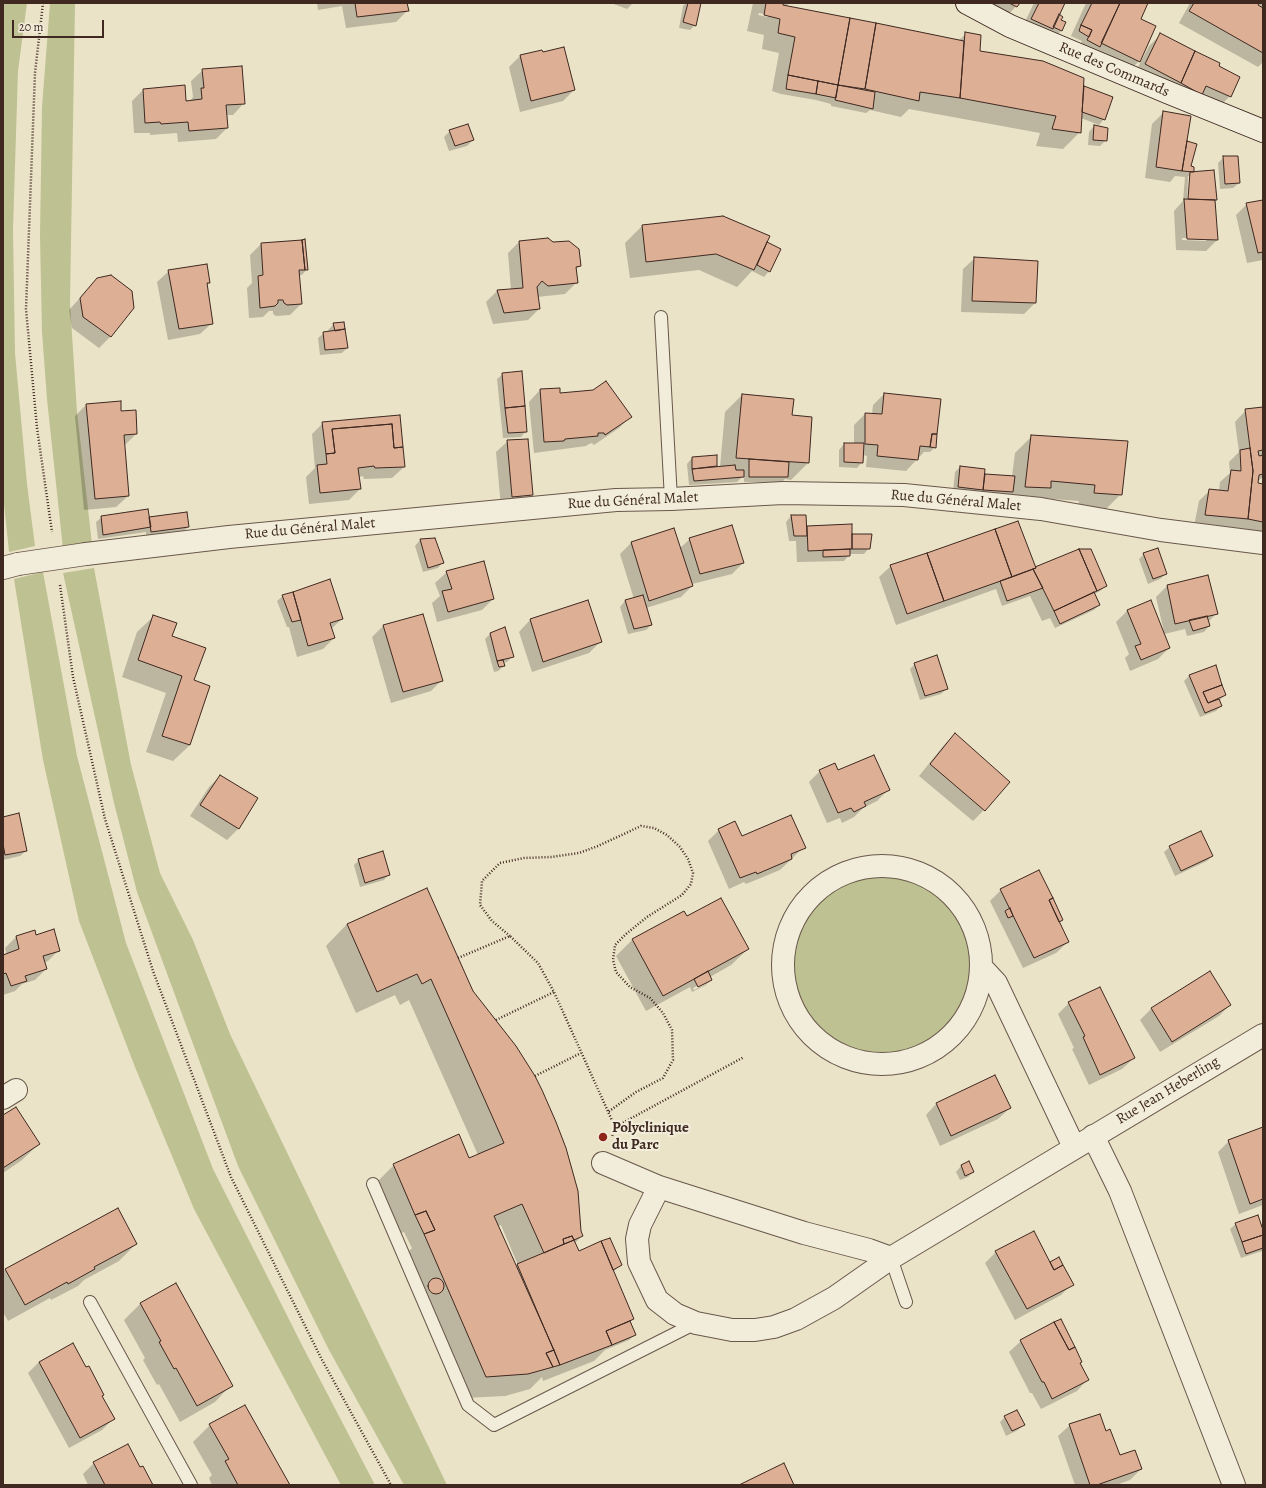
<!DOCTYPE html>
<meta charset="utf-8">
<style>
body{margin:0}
#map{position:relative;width:1266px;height:1488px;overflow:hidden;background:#ebe3c7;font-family:Alegreya,serif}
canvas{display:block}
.frame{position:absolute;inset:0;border:4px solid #3e2820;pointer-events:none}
.scale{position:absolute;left:12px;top:20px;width:92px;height:18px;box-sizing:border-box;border:2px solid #3e2820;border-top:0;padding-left:5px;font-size:12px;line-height:14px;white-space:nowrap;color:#3e2820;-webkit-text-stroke:3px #f2eddb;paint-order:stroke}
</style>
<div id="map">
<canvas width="1266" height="1488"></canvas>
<div class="frame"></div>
<div class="scale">20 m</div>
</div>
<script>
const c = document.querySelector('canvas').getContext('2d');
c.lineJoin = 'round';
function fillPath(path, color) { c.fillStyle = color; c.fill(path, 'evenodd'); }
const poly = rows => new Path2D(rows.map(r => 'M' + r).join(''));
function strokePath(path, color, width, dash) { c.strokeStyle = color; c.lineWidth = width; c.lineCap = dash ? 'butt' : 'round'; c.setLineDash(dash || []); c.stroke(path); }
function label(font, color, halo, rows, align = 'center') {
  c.font = font + ' Alegreya,serif'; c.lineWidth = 4; c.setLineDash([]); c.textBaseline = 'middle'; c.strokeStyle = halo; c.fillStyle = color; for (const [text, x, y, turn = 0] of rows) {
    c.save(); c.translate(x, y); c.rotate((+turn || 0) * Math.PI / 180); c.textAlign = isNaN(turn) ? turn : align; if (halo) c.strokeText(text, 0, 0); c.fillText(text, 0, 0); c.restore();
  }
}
fillPath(poly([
 [3,3,27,3,18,71,13,229,15,353,27,484,35,546,9,552,3,494],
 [50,3,75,3,70,303,77,412,92,544,63,549,47,399,42,332,40,236,42,107],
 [94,568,131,765,160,873,193,940,230,1034,447,1485,404,1485,329,1350,238,1166,137,892,114,803,63,573],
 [43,572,77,756,126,943,213,1169,305,1351,375,1485,341,1485,194,1209,135,1067,79,921,43,760,14,579],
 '783 965a99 99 0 1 1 198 0a99 99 0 1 1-198 0Z'
]), '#bec191');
fillPath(poly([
 [317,3,406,3,407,11,396,22,346,28,342,6,318,10],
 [611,3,633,3,627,9],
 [686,3,697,3,695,25,690,30,679,28,683,6],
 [753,3,788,3,787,7,959,40,966,34,979,52,1112,97,1104,119,1099,125,1081,118,1080,132,1063,149,1036,146,1040,133,909,109,901,117,870,110,866,113,831,106,831,104,816,100,781,94,772,91,779,53,762,49,764,35,747,31],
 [759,13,768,15,768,17,758,15],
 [982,3,1019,3,1005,18],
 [1034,3,1064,3,1058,14,1060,21,1065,23,1061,31,1056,36,1021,30],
 [1086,3,1147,3,1140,19,1139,61,1128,72,1077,51,1082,41,1071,36],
 [1190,3,1263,3,1263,62,1258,67,1179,23],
 [1160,35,1230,96,1219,107,1134,75,1149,46],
 [541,51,574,90,563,101,520,112,509,67,520,56],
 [203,70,244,103,233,115,226,115,227,128,216,139,178,142,177,133,150,135,150,133,134,133,132,101,143,90,186,102,190,101,193,97,191,81],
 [1163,113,1185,144,1187,142,1190,167,1193,173,1215,200,1214,201,1217,240,1206,251,1176,250,1174,211,1183,201,1185,177,1175,176,1170,182,1145,178,1152,124],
 [1188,176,1190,176,1189,204,1187,204],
 [1182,238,1206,238,1206,241,1182,240],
 [1094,126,1106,140,1100,146,1088,145,1089,132],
 [450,131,473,140,467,146,449,151,444,137],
 [1224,157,1239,183,1233,188,1220,189,1218,163],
 [1263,201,1263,260,1247,263,1236,215,1247,204],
 [723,217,764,247,768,244,769,271,764,277,752,271,737,287,699,270,630,278,625,243,642,226],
 [547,239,580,266,575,270,577,282,565,294,537,297,539,309,528,320,493,324,486,302,497,291,511,290,508,253,519,242],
 [304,240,307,269,302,275,299,275,301,304,290,315,276,316,273,314,273,311,269,311,263,317,249,318,247,288,252,283,250,255,261,244],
 [975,258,1035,303,1024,314,961,312,963,269],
 [169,271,209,283,206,286,212,323,200,334,168,340,157,282],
 [98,278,133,308,110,337,99,348,72,328,69,310],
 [334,324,347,348,342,353,320,355,318,338,324,333,329,332,328,330],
 [503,374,526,431,521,437,503,438,497,379],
 [559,389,559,394,630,417,619,428,594,445,592,443,589,444,586,446,534,453,529,402,540,390],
 [884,394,935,447,930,452,924,452,906,471,866,467,867,456,863,455,862,462,857,468,839,467,839,450,844,444,854,444,854,425,865,414,872,414,873,405],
 [742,395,791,416,811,418,808,463,791,480,785,479,782,482,744,482,744,475,737,482,689,485,687,464,692,458,716,456,717,467,720,467,725,412],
 [86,405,120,412,136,434,125,445,124,445,128,496,116,507,84,510,75,416],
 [1263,408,1263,477,1257,482,1257,484,1263,485,1263,534,1194,526,1199,501,1210,490,1219,491,1220,482,1230,473,1229,462,1239,452,1235,422,1246,410],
 [323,423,404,467,392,478,364,479,363,476,358,477,360,489,349,500,309,504,306,477,315,468,312,434],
 [1032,436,1121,494,1104,511,1078,509,1079,501,1040,498,1033,505,1009,503,1010,494,1007,497,953,492,955,472,960,467,984,475,1012,477,1015,453],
 [508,441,532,494,521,505,501,507,496,452],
 [791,516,806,528,807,527,851,535,869,548,864,554,849,554,849,555,844,561,797,562,796,541,789,541,786,522],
 [102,517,148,518,188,527,183,532,146,537,146,532,98,539,96,522],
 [674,529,680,548,690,539,743,563,732,574,692,584,692,586,681,597,646,608,651,625,646,630,628,634,620,607,625,601,634,599,620,554,631,543],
 [420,540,443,562,438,568,423,572,415,546],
 [1144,554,1166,574,1160,579,1148,584,1139,559],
 [891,566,1034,568,1106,586,1100,591,1094,594,1099,605,1094,610,1055,628,1050,618,1042,621,1030,596,1002,606,996,589,896,625,879,577],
 [447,572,493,599,482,610,437,622,432,603,440,596,435,583],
 [1167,586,1217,613,1208,622,1209,626,1204,632,1187,636,1185,629,1164,634,1169,648,1158,659,1130,671,1125,658,1129,654,1116,622,1127,611,1150,602,1163,633,1164,632,1156,597],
 [283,596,342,619,331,629,334,638,323,649,297,657,289,627,287,627,277,601],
 [587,601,600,642,589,653,532,672,519,632,530,620],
 [154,616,171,636,193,681,190,745,173,761,146,752,166,693,122,677,137,632],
 [383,626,442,680,431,691,391,703,372,637],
 [490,634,512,657,507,662,503,663,504,666,498,671,494,672,485,639],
 [915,664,947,688,941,694,920,700,910,669],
 [1190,675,1225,695,1219,701,1221,706,1216,711,1200,717,1184,681],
 [955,734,984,810,973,821,919,776,944,745],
 [820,771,838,771,888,790,877,801,863,808,854,817,842,823,840,818,827,823,809,782],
 [220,776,257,798,238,829,227,840,190,816,209,787],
 [3,818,26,851,20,856,3,860],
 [719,830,742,837,804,847,780,870,746,884,744,882,729,889,708,841],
 [1170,847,1212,856,1207,861,1175,876,1164,852],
 [359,860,389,874,384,880,360,887,354,865],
 [426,889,580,1231,582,1236,575,1243,579,1252,621,1265,613,1272,633,1319,630,1322,635,1335,629,1340,605,1350,594,1361,543,1381,542,1377,530,1389,505,1396,464,1398,403,1257,412,1248,404,1232,393,1236,372,1187,394,1165,469,1159,478,1155,409,1000,400,1005,395,995,356,1013,326,946,347,924],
 [501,1225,518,1265,516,1267,498,1226],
 [1001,890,1062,919,1059,923,1068,942,1056,953,1023,968,990,901],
 [687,917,748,949,731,965,710,977,711,979,706,985,692,992,690,987,646,1011,616,956,633,939],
 [706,982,706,984,694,990,693,988],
 [34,932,36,936,59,950,48,961,44,963,46,969,35,980,22,984,15,991,3,995,3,956,7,955,5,948,16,937],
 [1069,1003,1134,1058,1122,1069,1089,1085,1072,1049,1074,1048,1058,1014],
 [1230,1005,1219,1016,1160,1052,1140,1020,1151,1009],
 [937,1103,1010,1108,998,1119,940,1146,926,1115],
 [3,1116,39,1144,22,1160,3,1173],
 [1263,1128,1263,1205,1239,1214,1218,1152,1229,1141],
 [961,1166,973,1172,968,1177,960,1180,956,1172],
 [1236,1224,1263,1233,1262,1251,1241,1258,1230,1229],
 [136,1244,119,1261,84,1280,78,1286,51,1300,50,1298,8,1321,3,1312,3,1272,6,1269],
 [996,1252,1050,1264,1051,1263,1072,1284,1061,1295,1015,1320,985,1263],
 [175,1284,231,1385,215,1402,180,1422,159,1384,157,1385,143,1360,145,1358,124,1320,140,1304],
 [1021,1341,1080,1363,1088,1379,1077,1391,1041,1409,1032,1393,1030,1393,1009,1352],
 [39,1362,101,1396,113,1419,102,1430,69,1448,28,1373],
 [1005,1417,1023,1425,1018,1430,1006,1436,1000,1422],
 [210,1425,289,1485,212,1485,209,1478,212,1475,193,1442],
 [1070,1425,1105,1432,1119,1456,1141,1469,1130,1480,1116,1485,1075,1485,1058,1436],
 [94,1463,140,1469,152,1485,88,1485,83,1474]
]), '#0003');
const building = poly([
 [355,3,407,3,409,11,357,17,355,3],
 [688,3,701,3,696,26,683,22,688,3],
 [766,3,783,3,783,5,788,6,850,18,838,85,788,75,795,37,778,33,780,19,764,15,766,3],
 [1009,3,1020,3,1017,7,1009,3],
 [1039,3,1065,3,1053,29,1031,19,1039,3],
 [1092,3,1120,3,1100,47,1087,40,1092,30,1081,25,1092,3],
 [1120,3,1148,3,1141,19,1156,26,1140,62,1101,43,1120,3],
 [1194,3,1259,3,1258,5,1263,8,1263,53,1189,11,1194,3],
 [1059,14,1063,17,1061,20,1066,22,1062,31,1053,27,1059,14],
 [850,18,876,23,865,89,838,85,850,18],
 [876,23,964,41,960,98,920,92,919,101,865,89,876,23],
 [1081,25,1092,30,1089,37,1079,31,1081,25],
 [965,32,981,35,980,51,1043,61,1084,78,1081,133,1052,129,1056,116,960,98,965,32],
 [1160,33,1195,51,1181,83,1145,64,1160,33],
 [564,47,575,90,531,101,520,55,542,50,543,52,564,47],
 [1195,51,1220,63,1219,66,1240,77,1231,97,1206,86,1202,95,1181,83,1195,51],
 [242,66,245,104,226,105,228,128,189,131,188,122,161,124,160,122,145,123,143,89,185,85,186,101,202,99,201,88,204,88,202,69,242,66],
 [788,75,818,81,816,94,786,89,788,75],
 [818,81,838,85,836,98,816,94,818,81],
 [838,85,875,92,873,109,835,100,838,85],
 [1084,86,1113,97,1105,120,1082,112,1084,86],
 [1163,111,1191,116,1182,171,1156,167,1163,111],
 [468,124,474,140,455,146,449,130,468,124],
 [1094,125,1108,128,1107,141,1093,140,1094,125],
 [1187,141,1197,144,1191,166,1194,167,1194,172,1182,171,1187,141],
 [1223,156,1238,156,1240,183,1225,184,1223,156],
 [1214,170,1217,200,1188,199,1190,172,1214,170],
 [1184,199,1215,200,1218,240,1187,239,1184,199],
 [1263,200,1263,252,1258,253,1246,203,1263,200],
 [723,216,770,236,754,270,716,254,646,262,642,225,723,216],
 [548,238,553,242,569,241,579,249,581,266,576,267,578,283,548,286,542,281,537,287,540,309,504,313,497,290,523,288,519,241,548,238],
 [305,239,308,270,305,270,302,240,305,239],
 [302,240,305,270,299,270,302,304,287,305,284,303,283,300,278,300,278,303,275,306,260,308,258,276,263,275,261,243,302,240],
 [767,242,781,249,770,272,757,265,767,242],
 [974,257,1038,261,1036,303,972,301,974,257],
 [207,264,210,283,207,283,213,324,179,329,168,270,207,264],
 [111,275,132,291,134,308,111,337,83,317,80,298,97,278,111,275],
 [344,322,345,329,335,331,333,323,344,322],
 [345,329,348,348,325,350,323,332,345,329],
 [522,371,525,406,505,408,502,373,522,371],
 [606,381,632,417,605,435,604,433,598,433,598,436,565,439,564,441,544,442,540,389,560,388,560,393,593,390,606,381],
 [884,393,941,399,937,434,932,434,930,447,920,446,918,460,877,456,878,445,865,444,865,413,882,414,884,393],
 [742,394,794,399,792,415,812,417,809,463,736,458,742,394],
 [121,401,121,411,136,410,137,434,124,435,129,496,95,499,86,404,121,401],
 [525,406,527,432,508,433,505,408,525,406],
 [1263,407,1263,450,1258,451,1259,456,1263,455,1263,474,1259,475,1258,483,1263,484,1263,522,1248,519,1253,471,1245,409,1263,407],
 [400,415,403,447,394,448,392,424,332,429,335,453,326,454,322,422,400,415],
 [392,424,394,448,403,447,405,467,375,468,374,466,358,468,361,489,320,493,317,465,327,464,326,454,335,453,332,429,392,424],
 [932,434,937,434,936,448,930,447,932,434],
 [1031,435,1128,441,1122,495,1094,493,1095,485,1051,481,1051,488,1025,487,1031,435],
 [528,439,533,495,512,497,507,440,528,439],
 [844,443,864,443,863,463,844,462,844,443],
 [1250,448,1253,471,1248,519,1205,515,1209,489,1228,491,1231,470,1241,471,1240,450,1250,448],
 [717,455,717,466,692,469,692,457,717,455],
 [749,459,789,462,788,477,749,477,749,459],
 [735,465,736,470,744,470,744,477,694,481,692,469,735,465],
 [960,466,985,469,983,490,958,487,960,466],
 [985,474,1015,476,1013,492,983,490,985,474],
 [148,509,151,527,103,535,101,516,148,509],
 [187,512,189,527,151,532,149,517,187,512],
 [791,515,806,515,807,536,794,536,791,515],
 [1018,521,1036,568,1012,577,995,529,1018,521],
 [852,524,852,549,808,551,807,526,852,524],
 [732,525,744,563,700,574,689,538,732,525],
 [674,528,693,586,649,601,631,542,674,528],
 [995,529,1012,577,944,601,927,553,995,529],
 [852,534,872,534,870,549,852,549,852,534],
 [435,538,444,563,428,568,420,539,435,538],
 [1158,548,1167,574,1153,579,1143,553,1158,548],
 [850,549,850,556,823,557,823,550,850,549],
 [1079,549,1097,591,1054,611,1033,569,1036,568,1035,567,1079,549],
 [1079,549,1091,549,1107,586,1097,591,1079,549],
 [927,553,944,601,907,614,890,565,927,553],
 [484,561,494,599,448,612,442,591,452,589,446,571,484,561],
 [1033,569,1043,588,1007,601,1000,581,1033,569],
 [1208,575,1218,614,1175,624,1167,585,1208,575],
 [330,579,343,619,330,623,335,638,308,646,293,592,330,579],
 [293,592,301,620,292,622,282,595,293,592],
 [1094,592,1100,605,1060,624,1054,611,1094,592],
 [643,595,652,625,634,629,625,600,643,595],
 [588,600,602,642,543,662,530,619,588,600],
 [1151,600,1170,648,1141,660,1135,646,1141,644,1127,610,1151,600],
 [423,614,443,681,403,692,383,625,423,614],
 [153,615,177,623,172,636,206,648,194,680,210,686,190,745,162,736,182,676,138,660,153,615],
 [1207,616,1210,626,1193,631,1189,620,1207,616],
 [505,627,514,657,497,661,490,633,505,627],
 [937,655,948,689,925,696,914,663,937,655],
 [503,660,505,666,499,667,497,661,503,660],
 [1216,665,1222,685,1203,692,1208,703,1219,699,1222,706,1205,713,1189,675,1216,665],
 [1222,685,1226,695,1208,703,1203,692,1222,685],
 [955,733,1010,782,985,811,930,764,955,733],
 [874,755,890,790,864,802,866,806,854,812,851,808,838,813,819,770,835,763,838,770,874,755],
 [220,775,258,798,239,829,200,805,220,775],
 [19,813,27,851,5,855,3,844,3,817,19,813],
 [791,815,806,848,791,854,792,859,757,874,756,872,740,878,718,829,735,821,742,836,791,815],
 [1201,831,1213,856,1181,871,1169,846,1201,831],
 [383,851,390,875,365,883,358,859,383,851],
 [1039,870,1053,898,1049,900,1069,942,1034,958,1000,889,1039,870],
 [427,888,473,991,516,1046,535,1076,542,1090,556,1122,566,1148,578,1191,581,1231,583,1236,574,1240,572,1236,563,1239,564,1244,544,1253,522,1204,494,1216,554,1350,546,1353,553,1367,528,1374,486,1377,424,1234,435,1230,426,1211,415,1215,393,1164,459,1134,469,1158,504,1143,431,979,422,984,417,974,377,992,347,924,427,888],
 [721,898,749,949,663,996,632,939,684,911,687,916,721,898],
 [1053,898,1063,920,1059,922,1049,900,1053,898],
 [1010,908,1013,916,1008,918,1005,911,1010,908],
 [54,929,60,951,43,956,47,969,25,976,27,981,11,986,6,973,3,974,3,955,19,949,16,936,35,930,36,935,54,929],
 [708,971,712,980,698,987,694,979,708,971],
 [1210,971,1231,1005,1172,1042,1151,1008,1210,971],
 [1100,987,1135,1058,1100,1075,1083,1037,1085,1036,1068,1002,1100,987],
 [995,1075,1011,1108,951,1136,936,1103,995,1075],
 [16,1107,40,1144,3,1168,3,1115,16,1107],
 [1263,1127,1263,1199,1250,1204,1228,1140,1263,1127],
 [969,1161,974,1172,965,1176,961,1165,969,1161],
 [118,1208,137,1244,94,1267,95,1269,68,1284,67,1282,25,1305,5,1269,118,1208],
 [426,1211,435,1230,424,1234,415,1215,426,1211],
 [1258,1215,1263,1230,1263,1235,1242,1242,1235,1223,1258,1215],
 [1034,1231,1054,1270,1063,1265,1074,1285,1027,1309,995,1251,1034,1231],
 [1263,1235,1263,1248,1246,1254,1242,1242,1263,1235],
 [572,1236,574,1240,564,1244,563,1239,572,1236],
 [610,1238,622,1265,613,1270,601,1241,610,1238],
 [574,1240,579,1251,601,1241,634,1319,606,1331,612,1345,560,1365,517,1264,574,1240],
 [1059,1257,1063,1265,1054,1270,1050,1262,1059,1257],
 '428 1286a8 8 0 1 1 16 0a8 8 0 1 1-16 0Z',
 [176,1283,233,1386,197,1406,176,1368,174,1369,159,1342,161,1341,140,1303,176,1283],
 [1061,1319,1075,1347,1069,1350,1054,1322,1061,1319],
 [630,1321,636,1335,612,1345,606,1331,630,1321],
 [1054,1322,1069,1350,1075,1347,1082,1362,1080,1363,1089,1380,1052,1399,1044,1382,1042,1382,1020,1340,1054,1322],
 [73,1343,86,1367,89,1366,104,1395,102,1396,115,1419,80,1438,39,1362,73,1343],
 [554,1350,560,1365,553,1367,546,1353,554,1350],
 [245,1405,290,1485,238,1485,225,1461,229,1459,209,1424,245,1405],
 [1017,1410,1025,1425,1012,1431,1004,1416,1017,1410],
 [1100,1414,1106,1431,1110,1429,1120,1455,1135,1450,1142,1469,1097,1485,1090,1485,1069,1424,1100,1414],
 [128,1444,140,1467,143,1466,153,1485,105,1485,93,1462,128,1444],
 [784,1463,794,1485,739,1485,784,1463]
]);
fillPath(building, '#ddaf95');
strokePath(building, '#3e2820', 1);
const lane = poly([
 [661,317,671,499],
 [373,1184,468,1405,494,1425,696,1323],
 [891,1258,906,1302],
 [90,1302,191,1485]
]);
const street = poly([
 [86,554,229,537,616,500,671,499,783,493,904,495,1041,509,1161,530,1263,543],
 [3,568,18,564],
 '783 965a99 99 0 1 1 198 0a99 99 0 1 1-198 0Z',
 [982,968,996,983,1074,1147],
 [3,1098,16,1090],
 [1093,1136,1120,1191,1234,1485],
 [603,1163,659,1187,804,1233,869,1250,891,1258],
 [659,1187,640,1225,637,1239,639,1262,657,1300,675,1314,696,1323,732,1330,755,1330,774,1327,796,1319,834,1298,891,1258,1263,1035]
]);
const secondary = poly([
 [967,3,1010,26,1167,92,1263,131]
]);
strokePath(lane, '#69574a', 14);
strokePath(street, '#69574a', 24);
strokePath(secondary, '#3e2820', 24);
strokePath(poly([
 [43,3,35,73,26,309,37,428,52,532],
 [60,585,73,677,105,819,153,971,231,1177,321,1358,391,1485],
 [510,936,492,921,480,905,482,881,500,863,524,858,551,857,579,853,598,846,641,826,654,828,667,835,680,847,688,859,693,873,691,884,682,895,647,917,626,934,615,945,613,960,616,972,630,987,650,998,663,1013,672,1030,673,1060,663,1078,636,1092,608,1112],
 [458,958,510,936,538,963,554,992,615,1127,612,1137],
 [496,1020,554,992],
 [535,1076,581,1053],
 [615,1127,744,1057]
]), '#3e2820', 2.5, [1, 2]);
strokePath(lane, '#f2eddb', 12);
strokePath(street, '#f2eddb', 22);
strokePath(secondary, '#f2eddb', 22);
const streetBridge = poly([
 [18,564,86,554]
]);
strokePath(streetBridge, '#69574a', 24, []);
strokePath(streetBridge, '#f2eddb', 22);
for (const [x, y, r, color] of [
 [603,1137,5,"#8f2418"]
]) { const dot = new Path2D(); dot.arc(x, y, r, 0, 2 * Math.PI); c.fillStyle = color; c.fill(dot); strokePath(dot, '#f2eddb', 1.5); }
label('15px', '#3e2820', '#f2eddb', [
 ["Rue des Commards",1114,70,23],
 ["Rue du Général Malet",633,501,-3],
 ["Rue du Général Malet",956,501,5],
 ["Rue du Général Malet",310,529,-5],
 ["Rue Jean Heberling",1168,1091,-31]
]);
label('bold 15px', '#3e2820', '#f2eddb', [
 ["Polyclinique",612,1128],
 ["du Parc",612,1145]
], 'left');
</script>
